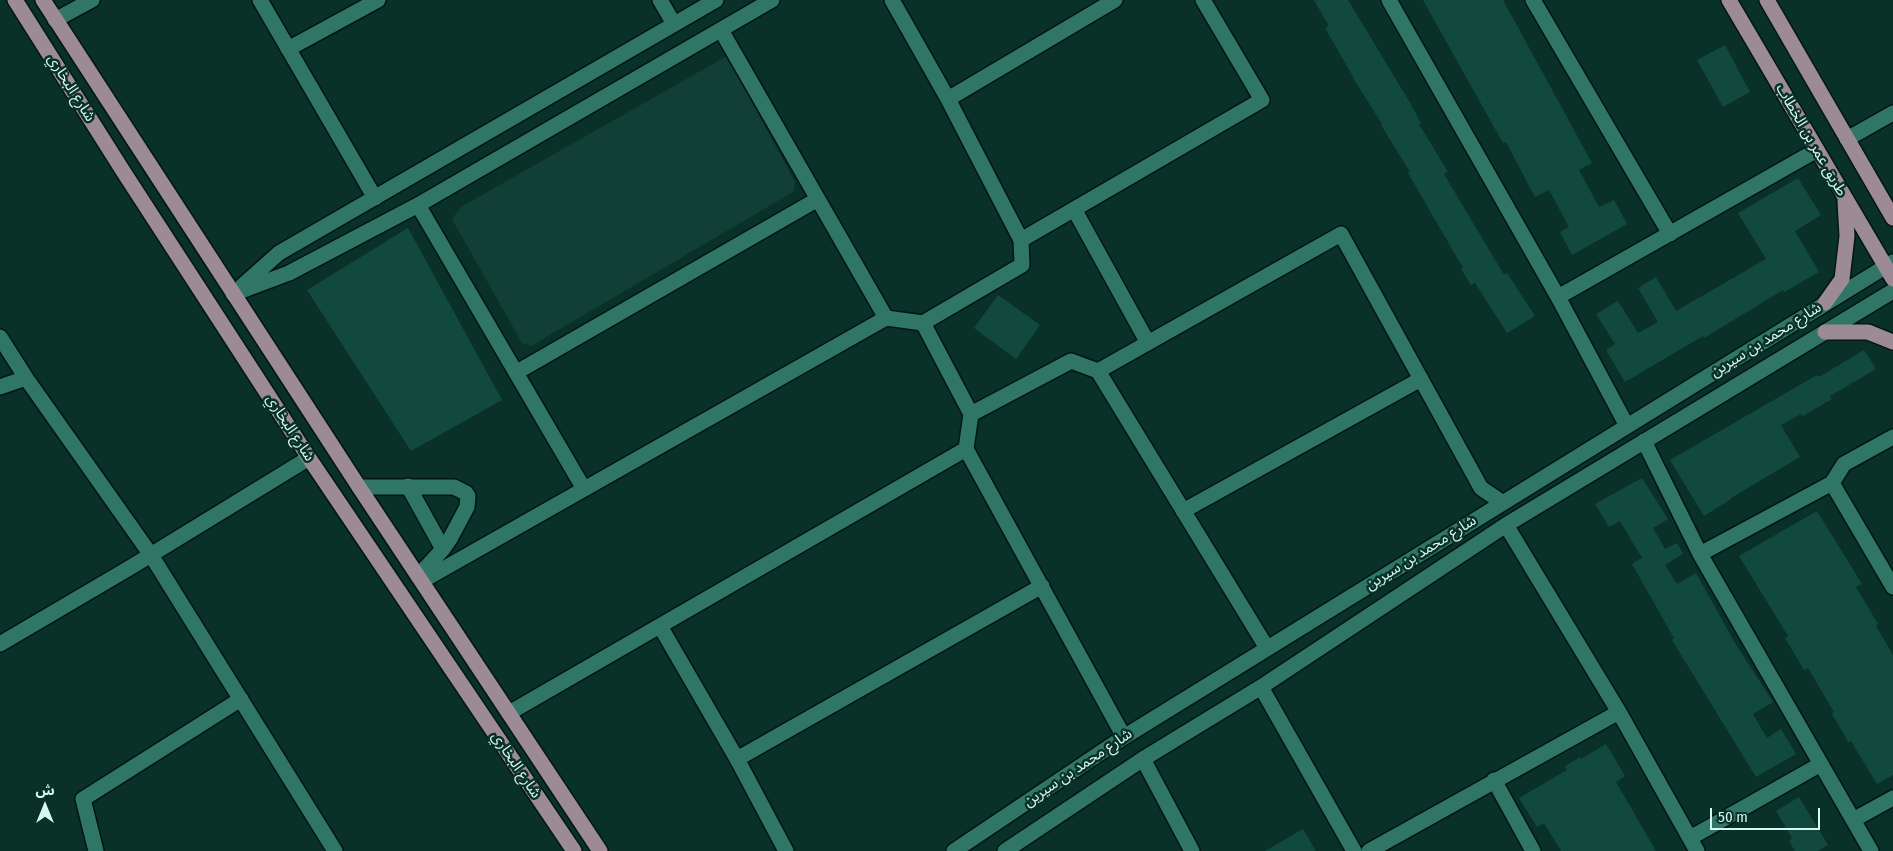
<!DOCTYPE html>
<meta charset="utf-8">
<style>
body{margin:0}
#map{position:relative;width:1893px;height:851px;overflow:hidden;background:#0a3128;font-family:"Fira Sans Condensed","Noto Sans Arabic",sans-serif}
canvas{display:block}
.north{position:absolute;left:20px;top:781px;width:50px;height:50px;-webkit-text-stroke:4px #0a3128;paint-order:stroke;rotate:0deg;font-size:14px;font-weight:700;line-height:20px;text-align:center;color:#d6f8ee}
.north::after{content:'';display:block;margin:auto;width:18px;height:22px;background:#d6f8ee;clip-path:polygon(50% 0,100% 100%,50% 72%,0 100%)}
.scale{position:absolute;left:1710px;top:808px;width:110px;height:22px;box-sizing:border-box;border:2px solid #d6f8ee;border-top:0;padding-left:6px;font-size:15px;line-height:18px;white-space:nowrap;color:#d6f8ee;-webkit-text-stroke:4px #0a3128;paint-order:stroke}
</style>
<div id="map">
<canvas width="1893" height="851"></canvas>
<div class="north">ش</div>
<div class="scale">50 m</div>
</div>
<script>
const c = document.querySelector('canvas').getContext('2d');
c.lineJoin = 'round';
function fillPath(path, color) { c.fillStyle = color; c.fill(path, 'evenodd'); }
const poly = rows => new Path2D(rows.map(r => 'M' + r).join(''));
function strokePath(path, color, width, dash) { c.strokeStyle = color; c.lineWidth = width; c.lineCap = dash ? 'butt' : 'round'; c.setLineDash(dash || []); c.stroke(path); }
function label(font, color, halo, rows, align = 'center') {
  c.font = font + ' "Fira Sans Condensed","Noto Sans Arabic",sans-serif'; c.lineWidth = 5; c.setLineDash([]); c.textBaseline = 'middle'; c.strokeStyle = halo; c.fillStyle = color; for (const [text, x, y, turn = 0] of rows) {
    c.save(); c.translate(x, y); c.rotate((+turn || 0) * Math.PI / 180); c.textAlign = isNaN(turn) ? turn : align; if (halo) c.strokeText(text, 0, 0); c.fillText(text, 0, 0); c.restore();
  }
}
fillPath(poly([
 [727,56,795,182,793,192,531,346,522,343,452,219,461,207]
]), '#113f36');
fillPath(poly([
 [1314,0,1348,0,1409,101,1421,123,1419,124,1448,172,1444,174,1504,275,1507,273,1535,316,1507,333,1475,283,1471,285,1461,269,1463,268,1408,173,1410,172,1381,125,1382,124,1353,78,1354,78,1325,28,1329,26],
 [1423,0,1503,0,1592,163,1579,170,1599,207,1614,200,1627,224,1572,255,1560,232,1569,227,1549,190,1535,197,1506,142,1503,143],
 [1725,45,1750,92,1723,107,1697,60],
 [1798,178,1821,215,1795,231,1819,272,1784,292,1783,290,1704,338,1703,336,1625,382,1606,350,1615,344,1596,314,1618,301,1638,333,1658,322,1638,288,1656,277,1676,311,1766,259,1738,213],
 [408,228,502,400,411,451,307,290],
 [998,295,1040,325,1016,359,974,328],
 [1864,350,1876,369,1830,396,1832,399,1803,416,1801,414,1781,425,1800,457,1731,498,1731,499,1704,516,1670,460,1817,375,1819,377],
 [1642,478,1668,519,1653,528,1665,549,1677,543,1683,554,1665,565,1677,584,1696,573,1735,643,1773,702,1753,714,1767,738,1781,729,1796,754,1756,777,1672,640,1674,638,1632,564,1642,558,1620,521,1609,527,1595,504],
 [1817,511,1862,584,1856,587,1878,624,1876,626,1893,655,1893,775,1877,784,1851,741,1849,743,1832,714,1834,712,1808,668,1804,670,1785,638,1788,636,1739,556],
 [1606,744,1625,776,1616,782,1656,851,1561,851,1544,823,1537,827,1519,798,1567,770,1565,766,1580,757,1581,759],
 [1799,797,1828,845,1818,851,1795,851,1789,841,1792,838,1776,811],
 [1303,829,1316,851,1265,851]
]), '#12493e');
const minor = poly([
 [260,0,375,198],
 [660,0,674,24],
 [892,0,948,99,1021,240],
 [1389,0,1558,297,1627,426],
 [1533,0,1670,234],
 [55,20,92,0],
 [721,30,886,318],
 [288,49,378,0],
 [948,99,1115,0],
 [1847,139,1893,113],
 [418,205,584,489],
 [1074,209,1148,343],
 [242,286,279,253,716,0],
 [233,294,289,273,418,205,772,0],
 [1558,297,1817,150],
 [923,323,971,414],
 [0,337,26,378,151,555,335,851],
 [517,372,818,199],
 [0,387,26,378],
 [1644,441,1700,554,1871,851],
 [966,449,1124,737],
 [1832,483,1893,587],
 [408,486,443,549],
 [359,487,454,487,466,493,468,496,467,507,450,539,443,549,418,576],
 [1183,511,1421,379],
 [1506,525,1619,712,1697,851],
 [1700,554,1832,483,1844,464,1893,437],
 [422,581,886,318,923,323,1022,265,1021,240,1262,100,1203,0],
 [660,626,737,759,786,851],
 [0,644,131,567,309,458],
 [1267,648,1098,371,1341,234,1481,488,1503,503],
 [1261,687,1354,851],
 [509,713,966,449,971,414,1071,361,1098,371],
 [737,759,1042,586],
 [1143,759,1192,851],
 [1494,780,1533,851],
 [1853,820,1893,798],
 [1690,838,1821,764],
 [96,851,83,799,241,699],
 [954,851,1124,737,1893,262],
 [1005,851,1143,759,1261,687,1506,525,1893,291],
 [1369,851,1619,712]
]);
const major = poly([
 [15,0,123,171,309,458,574,851],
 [43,0,359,487,600,851],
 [1729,0,1893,279],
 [1767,0,1893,218],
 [1825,303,1842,279,1847,236,1845,201],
 [1825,332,1868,332,1893,342]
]);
strokePath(minor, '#021612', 18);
strokePath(major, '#021612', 18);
strokePath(minor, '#307666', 15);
strokePath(major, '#9c8a95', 15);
label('15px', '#d6f8ee', '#0a3128', [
 ["شارع البخاري",71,88,58],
 ["طريق عمر بن الخطاب",1811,140,60],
 ["شارع محمد بن سيرين",1766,340,-32],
 ["شارع البخاري",290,428,57],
 ["شارع محمد بن سيرين",1421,553,-32],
 ["شارع البخاري",516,765,56],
 ["شارع محمد بن سيرين",1078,768,-34]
]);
</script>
